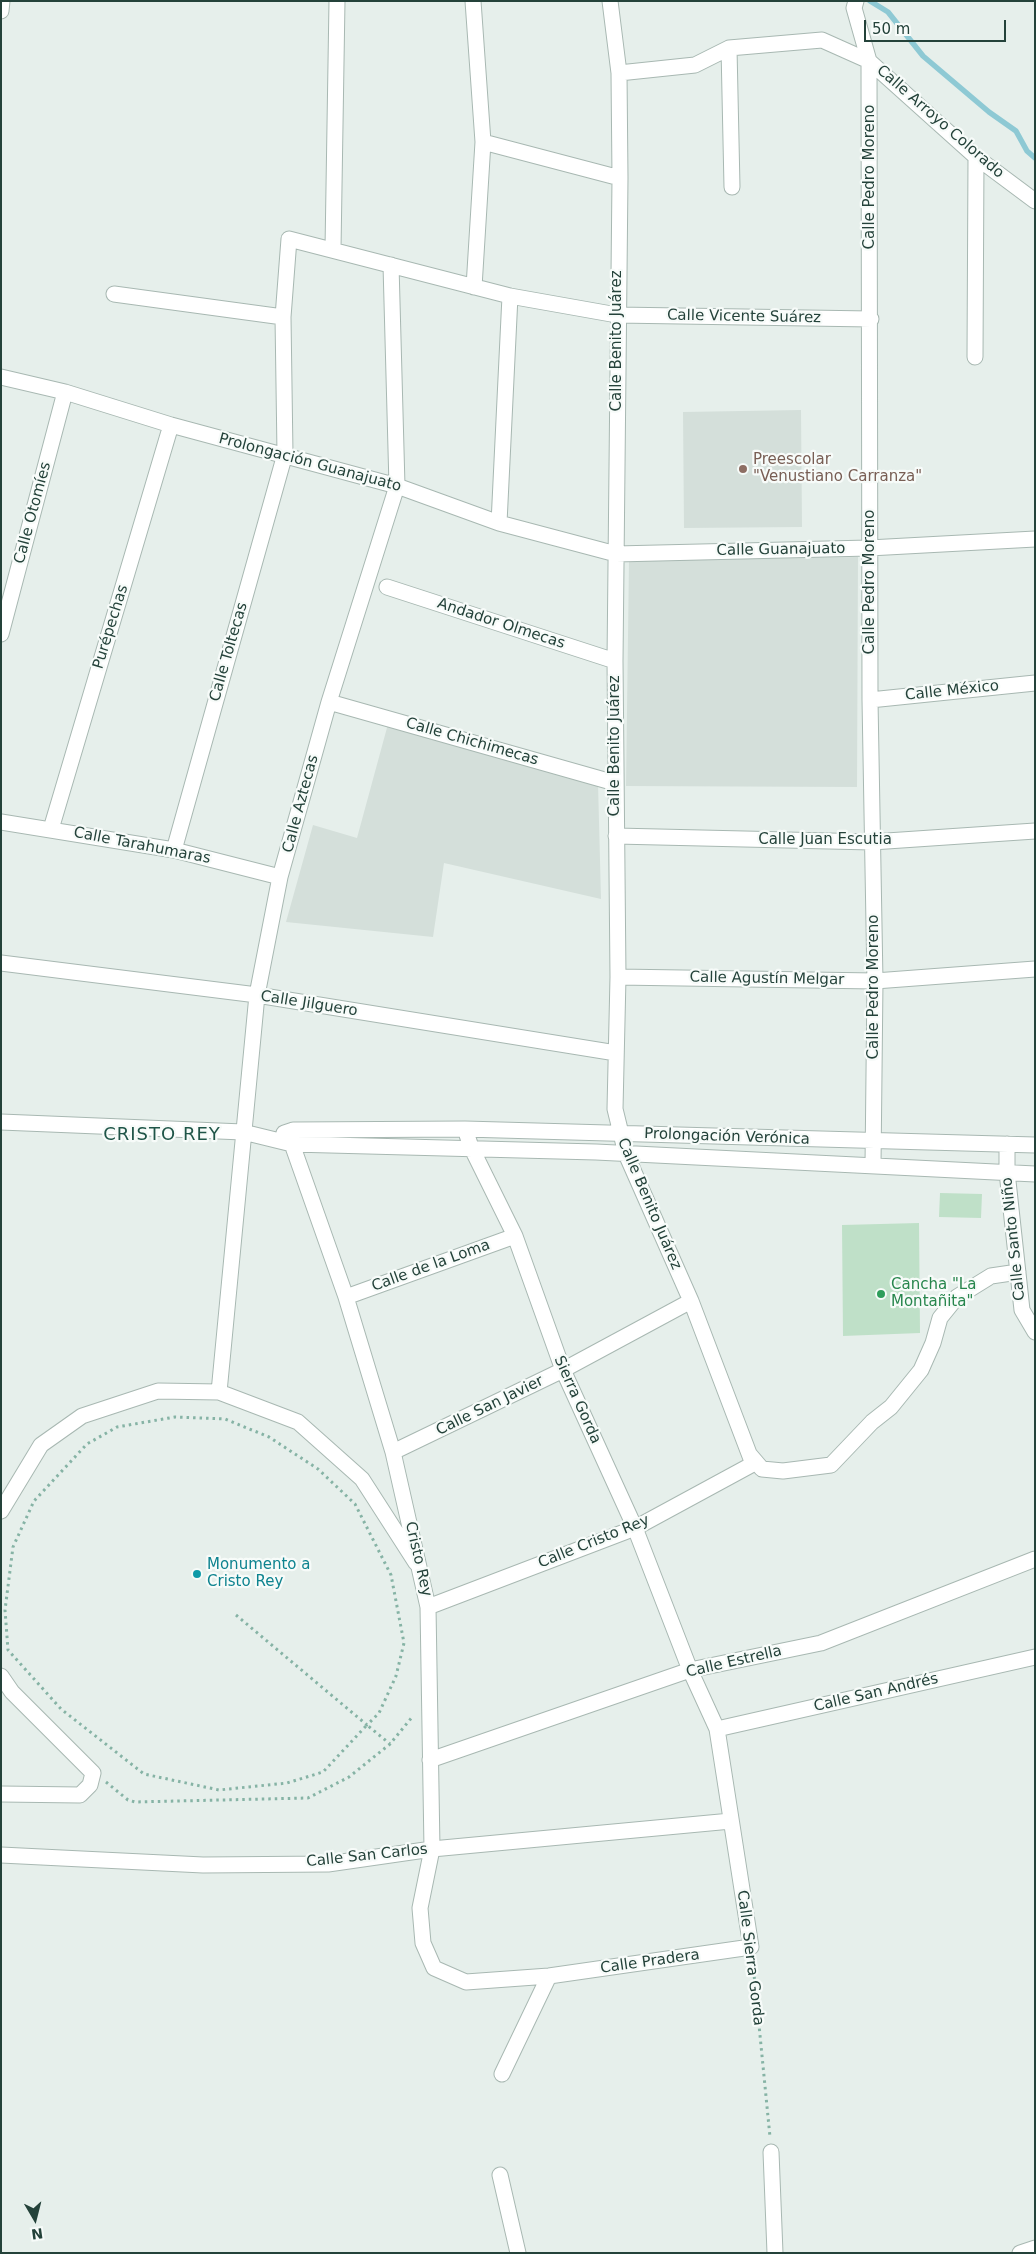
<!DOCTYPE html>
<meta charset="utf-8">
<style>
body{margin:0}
#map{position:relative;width:1036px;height:2254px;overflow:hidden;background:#e6efeb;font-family:"DejaVu Sans",sans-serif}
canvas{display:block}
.frame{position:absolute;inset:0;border:2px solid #24423a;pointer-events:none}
.north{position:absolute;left:10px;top:2194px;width:50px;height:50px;-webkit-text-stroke:4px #f7fbf9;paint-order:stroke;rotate:172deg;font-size:14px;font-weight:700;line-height:20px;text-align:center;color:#24423a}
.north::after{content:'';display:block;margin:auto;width:18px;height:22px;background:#24423a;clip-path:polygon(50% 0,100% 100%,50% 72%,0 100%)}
.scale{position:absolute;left:864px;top:20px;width:142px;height:22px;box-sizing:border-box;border:2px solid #24423a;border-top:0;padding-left:6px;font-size:15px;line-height:18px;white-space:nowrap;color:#24423a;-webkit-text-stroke:4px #f7fbf9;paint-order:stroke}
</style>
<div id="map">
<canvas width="1036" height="2254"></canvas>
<div class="frame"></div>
<div class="north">N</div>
<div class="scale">50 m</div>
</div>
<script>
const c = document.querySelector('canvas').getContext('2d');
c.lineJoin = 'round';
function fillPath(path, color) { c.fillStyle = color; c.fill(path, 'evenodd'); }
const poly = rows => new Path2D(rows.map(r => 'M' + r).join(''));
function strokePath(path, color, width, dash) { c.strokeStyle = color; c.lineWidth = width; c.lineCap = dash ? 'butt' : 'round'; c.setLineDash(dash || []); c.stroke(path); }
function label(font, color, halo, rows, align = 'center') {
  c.font = font + ' "DejaVu Sans",sans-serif'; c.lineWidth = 4.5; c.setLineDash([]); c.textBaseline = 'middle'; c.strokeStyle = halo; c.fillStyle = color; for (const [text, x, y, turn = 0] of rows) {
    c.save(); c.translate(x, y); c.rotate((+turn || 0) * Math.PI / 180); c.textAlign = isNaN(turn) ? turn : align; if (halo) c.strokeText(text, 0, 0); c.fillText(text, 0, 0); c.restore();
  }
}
fillPath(poly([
 [801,410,802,527,684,528,683,412],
 [858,557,857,787,626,786,629,561],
 [388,724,598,783,601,899,444,863,433,937,286,922,313,825,357,838]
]), '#d4dfda');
fillPath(poly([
 [940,1193,982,1194,981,1218,939,1217],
 [919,1223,920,1333,843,1336,842,1225]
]), '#bfe0c8');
strokePath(poly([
 [870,1,888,12,923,56,989,112,1016,131,1027,151,1035,158]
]), '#8ec9d4', 5.5);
const street = poly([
 [473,1,483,142,474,287],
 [856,1,854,8,869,61,870,700,875,981,873,1165],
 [1,11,2,1],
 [729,48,732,187],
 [619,73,695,65,729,48,822,40,869,61,976,157,1035,201],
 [483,142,620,178],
 [333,249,337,1],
 [114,294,283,317],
 [975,357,976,157],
 [1,377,65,392,171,425,397,486,499,523,616,554,869,548,1035,539],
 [499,523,510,296],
 [387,587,615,661],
 [1,634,65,392],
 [870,700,1035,683],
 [329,702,615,783],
 [1,822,174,850,280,877],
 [51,829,171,425],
 [616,836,872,842,1035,831],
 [174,850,285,454,283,317,289,239,510,296,617,315,871,319],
 [1,963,257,995,616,1053],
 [618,977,875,981,1035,969],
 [1,1122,243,1132,292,1144,596,1152,1035,1174],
 [293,1130,292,1144,346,1297,393,1452,428,1607,432,1849,420,1908,423,1943,434,1968,466,1982,549,1976,751,1947,717,1729,690,1670,635,1528,563,1370,515,1236,471,1147,465,1129],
 [284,1133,293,1130,465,1129,1035,1145],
 [1007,1144,1007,1172,1022,1310,1035,1332],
 [346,1297,515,1236],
 [219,1392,257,995,280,877,329,702,397,486,391,265],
 [393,1452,563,1370,691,1301],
 [750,1455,762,1469,783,1471,831,1465,872,1422,891,1407,921,1370,933,1343,940,1318,957,1297,991,1276,1018,1272],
 [1,1511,41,1445,82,1416,158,1391,219,1392,298,1422,362,1479,416,1563],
 [428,1607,635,1528,753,1464,691,1301,626,1154,615,1109,618,977,615,661,620,178,619,73,610,1],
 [1,1676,12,1692,93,1773,90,1785,80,1795,1,1794],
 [717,1729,1035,1657],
 [430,1760,690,1670,821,1643,1035,1559],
 [1,1855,203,1865,328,1864,432,1849,731,1821],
 [502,2074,549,1976],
 [771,2152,775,2253],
 [500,2175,518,2253],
 [1020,2253,1035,2248]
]);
strokePath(street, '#a8b8b2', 17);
strokePath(poly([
 [236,1615,367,1725,379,1713,396,1676,404,1643,391,1575,355,1504,318,1469,269,1437,225,1419,175,1417,117,1427,87,1444,34,1501,13,1547,5,1610,8,1650,61,1709,144,1774,219,1790,287,1783,323,1772,367,1725,390,1744],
 [106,1782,128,1800,135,1802,308,1798,349,1777,390,1744,413,1716],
 [753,1964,770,2137]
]), '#86b3a5', 3, [2.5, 4]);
strokePath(street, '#fff', 15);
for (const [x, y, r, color] of [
 [743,469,5,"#8d6e63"],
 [881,1294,5,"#2e9e5b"],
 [197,1574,5,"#0f9aa8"]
]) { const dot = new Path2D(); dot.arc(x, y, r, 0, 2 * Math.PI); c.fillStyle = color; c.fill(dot); strokePath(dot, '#f7fbf9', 2); }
label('15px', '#24423a', '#f7fbf9', [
 ["Calle Arroyo Colorado",940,122,41],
 ["Calle Pedro Moreno",870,177,-90],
 ["Calle Vicente Suárez",744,317,1],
 ["Calle Benito Juárez",617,341,-90],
 ["Prolongación Guanajuato",310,463,15],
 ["Calle Otomíes",33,513,-75],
 ["Calle Guanajuato",781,550,-1],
 ["Calle Pedro Moreno",870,582,-90],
 ["Andador Olmecas",501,624,18],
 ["Purépechas",111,627,-73],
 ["Calle Toltecas",229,652,-74],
 ["Calle México",952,691,-6],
 ["Calle Chichimecas",472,742,16],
 ["Calle Benito Juárez",615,746,-90],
 ["Calle Aztecas",301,804,-75],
 ["Calle Juan Escutia",825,840],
 ["Calle Tarahumaras",142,846,11],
 ["Calle Agustín Melgar",767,979,1],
 ["Calle Pedro Moreno",874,987,-90],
 ["Calle Jilguero",309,1004,9],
 ["Prolongación Verónica",727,1137,2],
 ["Calle Benito Juárez",649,1204,67],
 ["Calle Santo Niño",1014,1239,-96],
 ["Calle de la Loma",431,1266,-20],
 ["Sierra Gorda",577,1400,66],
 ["Calle San Javier",490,1406,-26],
 ["Calle Cristo Rey",594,1542,-22],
 ["Cristo Rey",418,1559,77],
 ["Calle Estrella",734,1662,-13],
 ["Calle San Andrés",876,1693,-13],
 ["Calle San Carlos",367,1856,-6],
 ["Calle Sierra Gorda",750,1958,83],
 ["Calle Pradera",650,1962,-8]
]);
label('15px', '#785e54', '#f7fbf9', [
 ["Preescolar",753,460],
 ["\"Venustiano Carranza\"",753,477]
], 'left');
label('15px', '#27864d', '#f7fbf9', [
 ["Cancha \"La",891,1285],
 ["Montañita\"",891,1302]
], 'left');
label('15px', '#0d838f', '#f7fbf9', [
 ["Monumento a",207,1565],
 ["Cristo Rey",207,1582]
], 'left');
c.letterSpacing = '1px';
label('18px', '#1f5548', '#f7fbf9', [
 ["CRISTO REY",162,1135]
]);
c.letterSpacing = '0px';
</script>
